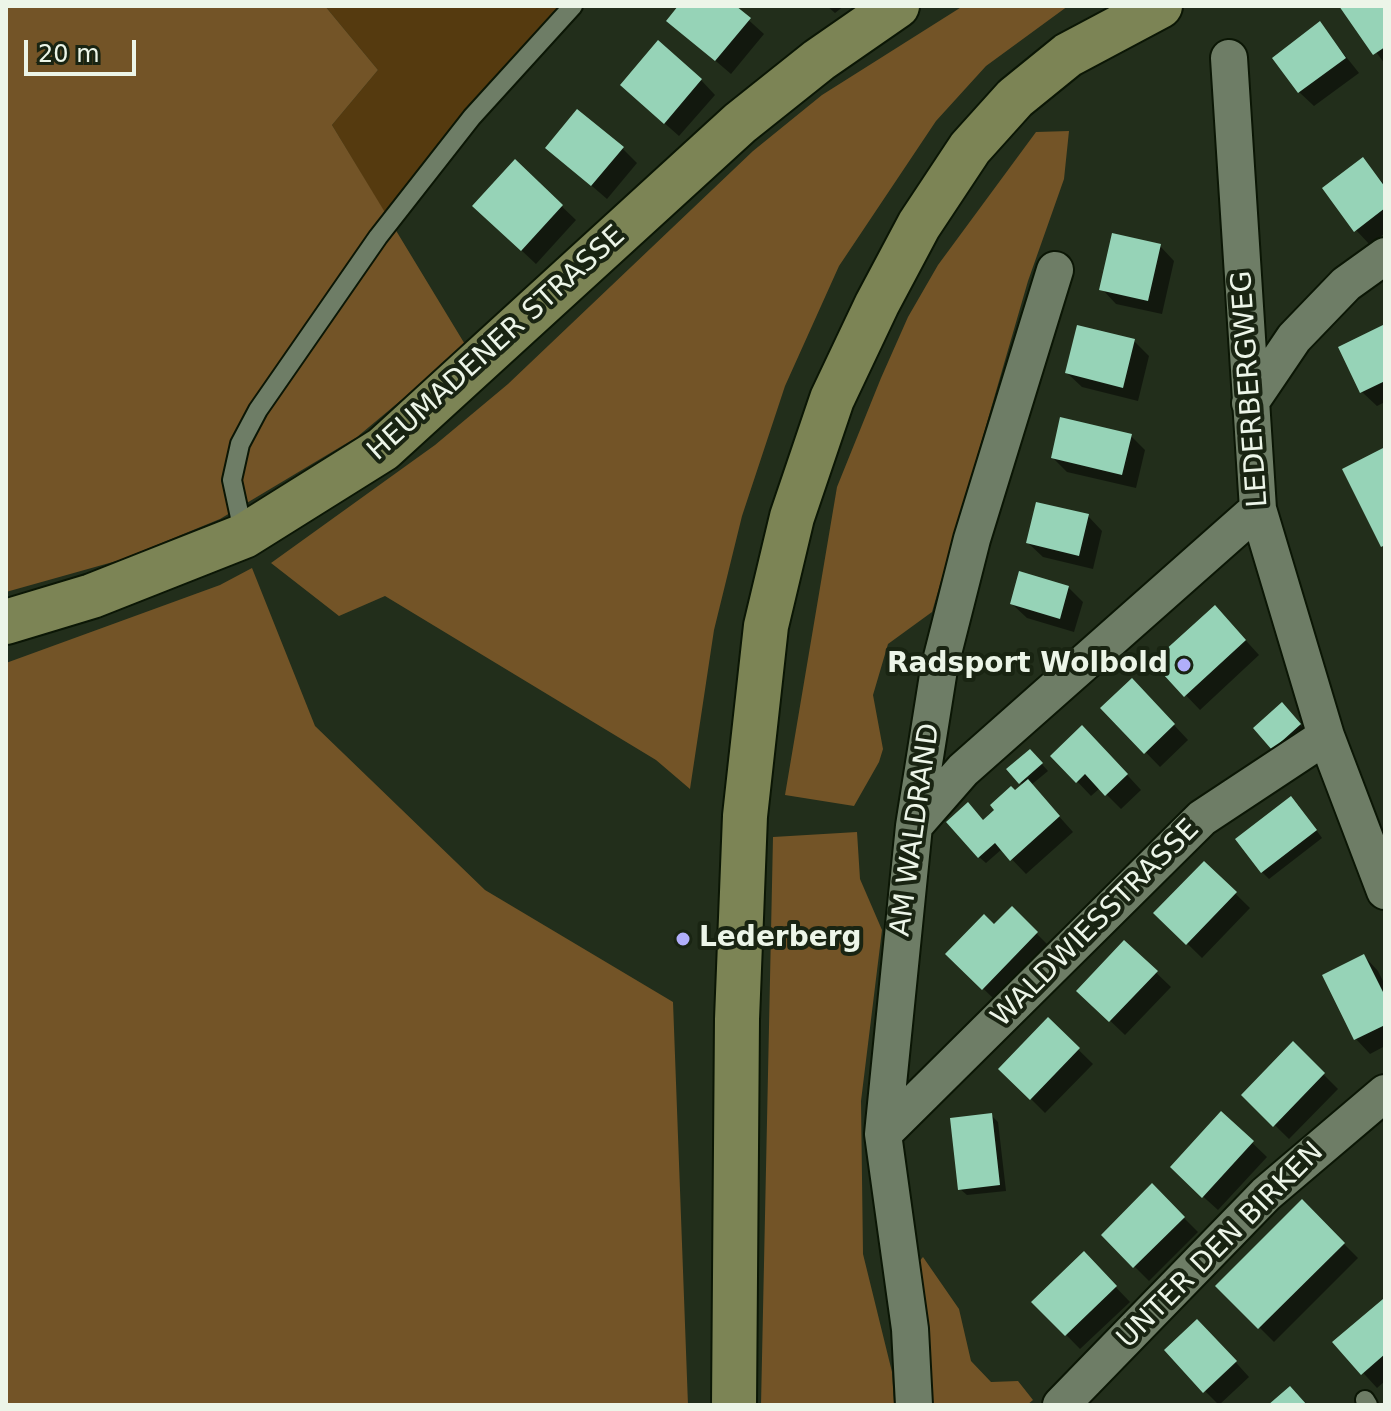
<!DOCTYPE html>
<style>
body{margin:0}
#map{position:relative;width:1391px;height:1411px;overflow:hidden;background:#222e1b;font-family:"DejaVu Sans",sans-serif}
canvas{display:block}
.frame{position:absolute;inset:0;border:8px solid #ecf5e8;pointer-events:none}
.scale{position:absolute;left:24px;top:40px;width:112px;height:36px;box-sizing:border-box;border:4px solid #ecf5e8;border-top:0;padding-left:10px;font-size:24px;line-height:28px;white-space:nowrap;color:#ecf5e8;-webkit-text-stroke:6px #192412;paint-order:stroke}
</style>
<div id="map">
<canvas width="1391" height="1411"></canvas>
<div class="frame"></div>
<div class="scale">20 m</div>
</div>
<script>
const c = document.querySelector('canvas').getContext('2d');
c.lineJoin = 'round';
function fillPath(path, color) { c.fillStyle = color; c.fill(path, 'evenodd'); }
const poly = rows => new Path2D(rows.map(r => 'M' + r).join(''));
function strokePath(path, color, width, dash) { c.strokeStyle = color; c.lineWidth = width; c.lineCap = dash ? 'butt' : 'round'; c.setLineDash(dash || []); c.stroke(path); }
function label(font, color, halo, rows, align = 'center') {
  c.font = font + ' "DejaVu Sans",sans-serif'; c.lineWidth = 8; c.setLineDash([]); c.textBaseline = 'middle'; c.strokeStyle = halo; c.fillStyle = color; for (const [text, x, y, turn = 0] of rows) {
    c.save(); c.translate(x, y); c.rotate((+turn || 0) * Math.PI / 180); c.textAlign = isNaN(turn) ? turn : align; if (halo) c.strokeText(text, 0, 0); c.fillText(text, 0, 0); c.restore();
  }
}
fillPath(poly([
 [325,6,573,6,390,222,332,125,378,70]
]), '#553a0f');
fillPath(poly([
 [6,6,325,6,378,70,332,125,466,346,357,437,220,519,120,560,6,592],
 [963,6,1068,6,986,66,936,121,839,266,785,386,742,516,714,630,690,789,656,760,385,596,339,616,271,563,435,445,508,384,753,151,822,95],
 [1069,131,1064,179,1028,281,932,612,888,644,873,695,883,749,879,762,854,806,785,795,837,487,881,378,908,317,938,265,1036,132],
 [252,568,315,726,485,890,673,1002,688,1405,6,1405,6,663,220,585],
 [857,832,860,879,882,930,861,1101,863,1254,892,1372,894,1405,761,1405,773,837],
 [923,1257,959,1309,971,1361,991,1382,1018,1381,1033,1400,1027,1405,929,1405,916,1265]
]), '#735427');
fillPath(poly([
 [680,6,733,6,764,34,731,74,668,20],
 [827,6,844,6,835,13],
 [1345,6,1385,6,1385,64,1343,8],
 [1320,24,1359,73,1314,106,1299,92],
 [701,80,715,95,679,136,637,99],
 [547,147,622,148,637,163,607,199],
 [1362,160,1385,185,1385,233,1370,245,1356,230],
 [515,162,576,220,536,264,489,220],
 [1160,246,1174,261,1162,314,1116,304,1102,289],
 [1385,326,1385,402,1377,406,1362,392],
 [1134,341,1149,356,1138,401,1082,387,1067,373],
 [1131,436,1145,450,1136,488,1067,472,1053,458],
 [1088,516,1102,531,1093,569,1043,557,1028,543],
 [1068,587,1083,602,1074,632,1027,618,1012,604],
 [1229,622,1259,655,1200,710,1155,663],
 [1146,695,1188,740,1160,767,1103,708],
 [1289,712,1307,732,1280,755,1274,748],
 [1097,742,1141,790,1121,809,1100,788,1091,796,1053,756],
 [1030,751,1048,771,1031,785,1073,832,1026,874,1002,849,986,863,979,857,984,822,1024,786,1009,770],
 [1298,805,1322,838,1269,879,1262,872],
 [1204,863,1250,908,1202,958,1156,913],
 [1012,909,1051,948,997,1002,948,954,994,927],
 [1125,943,1171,987,1125,1035,1079,991],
 [1364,956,1378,971,1385,985,1385,1046,1370,1054,1356,1039,1325,976],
 [1048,1020,1093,1064,1045,1113,1001,1069],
 [1293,1044,1338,1089,1289,1139,1244,1095],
 [1222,1114,1267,1157,1218,1210,1187,1182],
 [991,1115,998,1122,1006,1191,967,1195,960,1189],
 [1152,1186,1198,1232,1149,1281,1103,1235],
 [1302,1202,1358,1258,1274,1342,1218,1286],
 [1084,1254,1130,1302,1080,1349,1034,1302],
 [1383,1301,1385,1381,1377,1388,1335,1342],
 [1212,1336,1249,1377,1219,1405,1205,1391]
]), '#0007');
fillPath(poly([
 [678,6,736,6,751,18,715,61,666,21],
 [1339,6,1385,6,1385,47,1373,55],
 [1320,21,1346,58,1298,93,1272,58],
 [658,40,702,79,664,124,620,85],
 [577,109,624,147,591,186,545,148],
 [1363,157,1385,187,1385,208,1354,232,1322,188],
 [515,159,563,205,521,251,472,206],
 [1112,233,1161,244,1148,301,1099,290],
 [1385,324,1385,381,1360,393,1338,347],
 [1077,325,1135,339,1123,388,1065,373],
 [1060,417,1132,434,1122,475,1051,458],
 [1385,447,1385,545,1381,547,1342,469],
 [1036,502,1089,514,1079,556,1026,543],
 [1019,571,1069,586,1060,619,1010,604],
 [1215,605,1246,640,1184,697,1152,662],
 [1132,678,1175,724,1144,754,1100,708],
 [1282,702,1301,724,1272,750,1253,728],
 [1082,725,1128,774,1105,796,1085,774,1076,783,1050,756],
 [1030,749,1043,763,1019,784,1006,769],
 [1028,779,1060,816,1010,861,995,843,978,858,946,822,968,802,983,820,994,810,990,805,1011,786,1015,790],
 [1291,796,1317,830,1261,873,1235,839],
 [1204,861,1237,892,1186,945,1153,913],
 [1012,906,1038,932,982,990,945,954,984,914,994,924],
 [1124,940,1158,971,1109,1022,1076,991],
 [1364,954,1385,996,1385,1025,1354,1040,1322,975],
 [1048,1017,1080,1048,1030,1100,998,1069],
 [1293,1041,1325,1073,1273,1127,1241,1095],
 [1221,1111,1254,1141,1202,1198,1170,1167],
 [992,1113,1000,1185,958,1190,950,1118],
 [1152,1183,1185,1217,1133,1268,1101,1235],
 [1302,1199,1345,1243,1258,1329,1215,1286],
 [1084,1251,1117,1286,1065,1336,1031,1302],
 [1383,1299,1385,1354,1361,1375,1332,1342],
 [1197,1319,1237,1361,1203,1393,1164,1350],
 [1290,1386,1307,1405,1268,1405]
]), '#96d3b7');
const lane = poly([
 [244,536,232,480,240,444,258,410,378,237,472,117,573,6],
 [1365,1400,1368,1405]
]);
const street = poly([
 [1229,58,1258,509,1326,736,1385,891],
 [1250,403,1294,338,1346,284,1385,256],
 [914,826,963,770,1258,509],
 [883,1134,1202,818,1326,736],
 [914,1405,910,1329,883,1134,914,826,939,669,972,539,1055,270],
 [1061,1405,1266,1194,1385,1093]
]);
const secondary = poly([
 [6,622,92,596,244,536,383,449,740,123,819,60,897,6],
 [734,1405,737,1019,745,816,766,626,792,517,832,399,877,304,919,225,970,148,1015,98,1068,55,1160,6]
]);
strokePath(lane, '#0b1605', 22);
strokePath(street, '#0b1605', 40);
strokePath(secondary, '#0b1605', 48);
strokePath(lane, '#6e7d66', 18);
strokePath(street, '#6e7d66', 36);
strokePath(secondary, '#7c8455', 44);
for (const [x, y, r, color] of [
 [1184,665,8,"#b0aefa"],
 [683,939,8,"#b0aefa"]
]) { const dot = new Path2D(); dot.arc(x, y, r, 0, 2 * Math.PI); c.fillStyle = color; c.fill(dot); strokePath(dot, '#192412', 3); }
label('28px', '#ecf5e8', '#192412', [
 ["HEUMADENER STRASSE",497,344,-42],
 ["LEDERBERGWEG",1251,389,-94],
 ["AM WALDRAND",916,830,-82],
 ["WALDWIESSTRASSE",1096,924,-45],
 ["UNTER DEN BIRKEN",1221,1246,-45]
]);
label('bold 28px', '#ecf5e8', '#192412', [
 ["Radsport Wolbold",1168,665],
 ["Lederberg",699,939,"left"]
], 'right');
</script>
